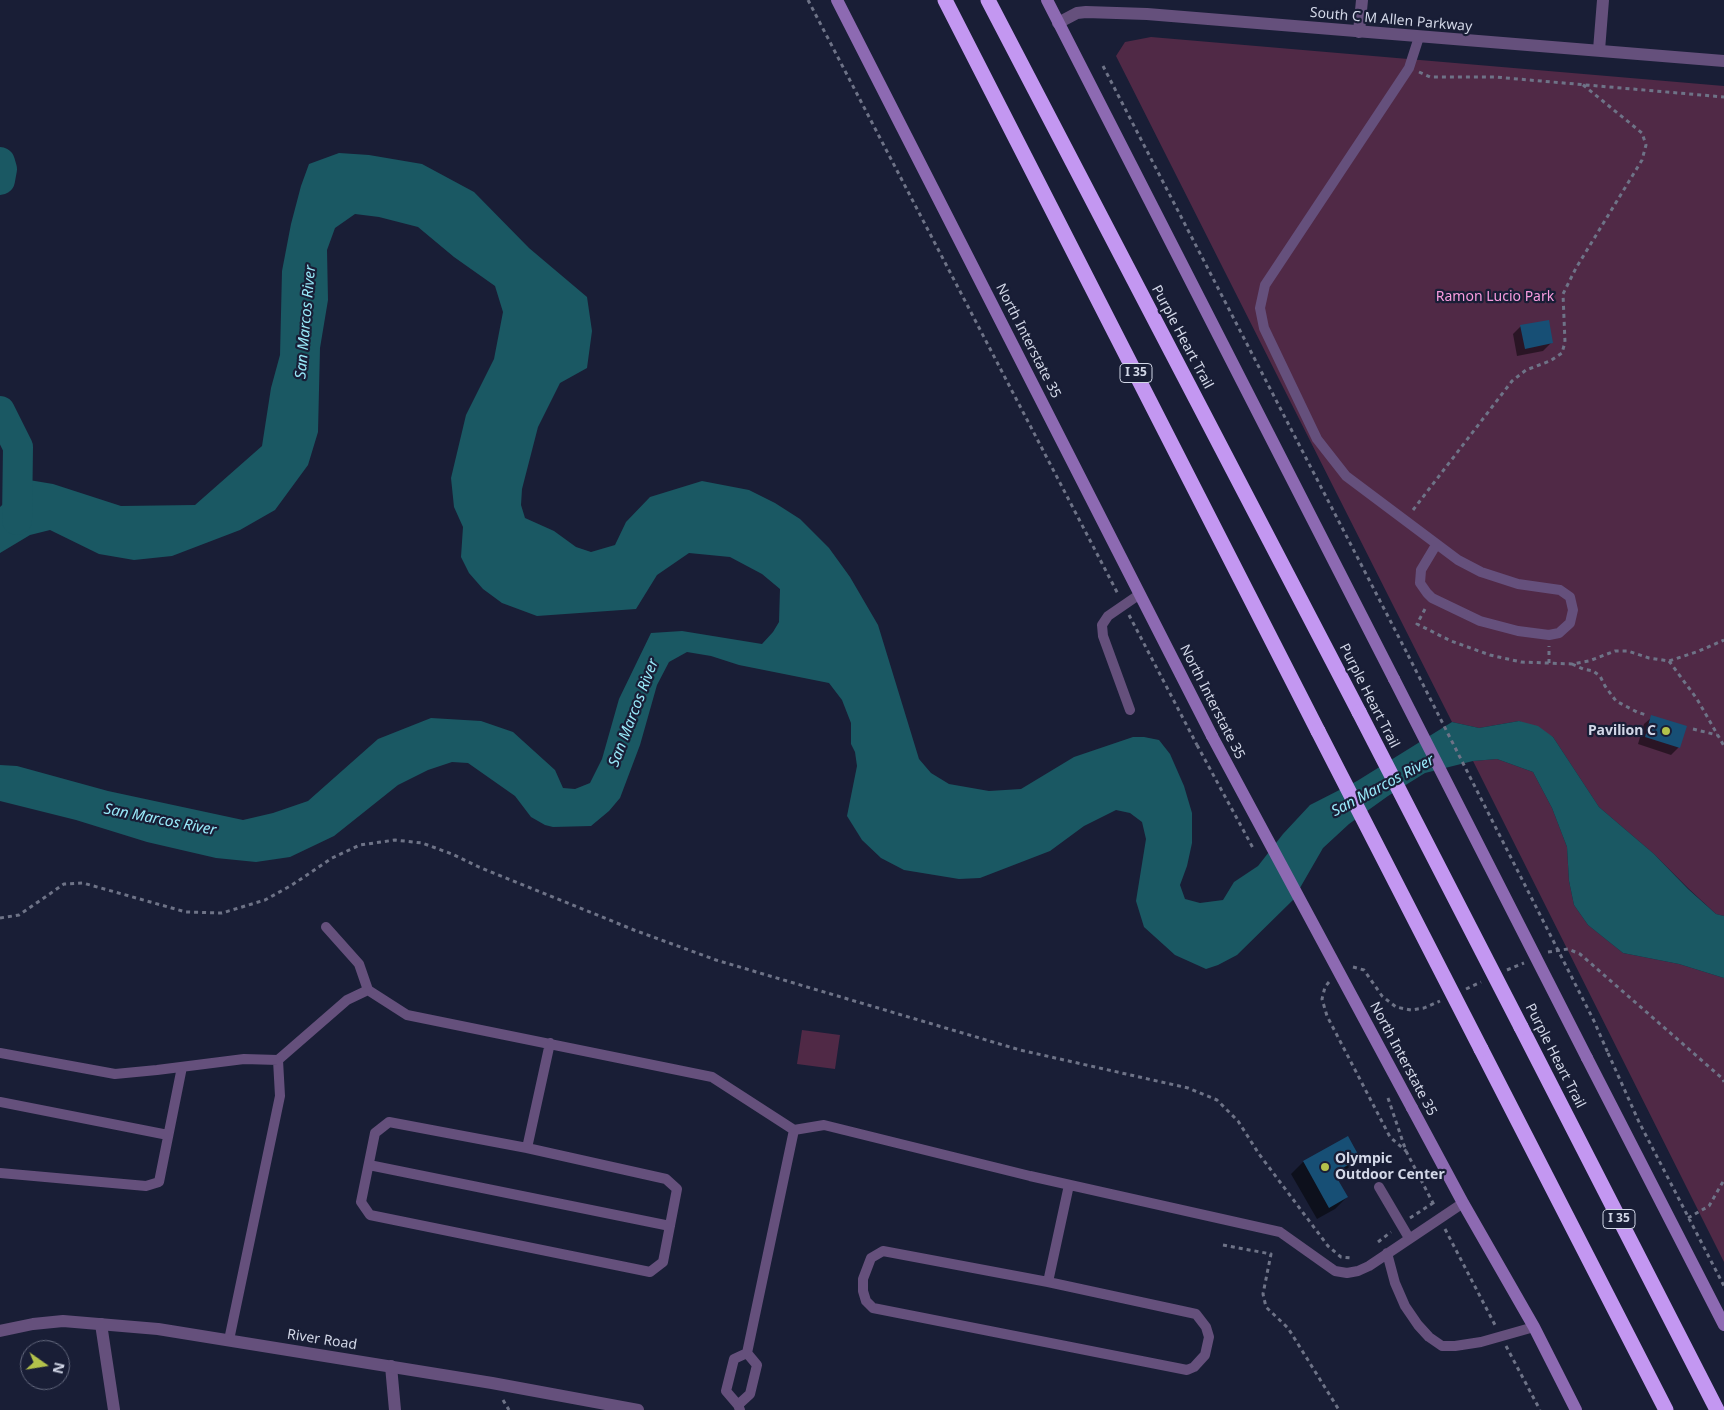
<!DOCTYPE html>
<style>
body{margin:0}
#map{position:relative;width:1724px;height:1410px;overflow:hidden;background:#191e36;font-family:"Noto Sans",sans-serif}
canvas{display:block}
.north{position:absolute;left:20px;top:1340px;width:50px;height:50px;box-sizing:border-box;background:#191e36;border:1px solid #63687d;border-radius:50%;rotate:103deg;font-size:14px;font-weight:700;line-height:20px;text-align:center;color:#d2d7e7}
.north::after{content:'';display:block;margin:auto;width:18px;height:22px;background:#b3c24b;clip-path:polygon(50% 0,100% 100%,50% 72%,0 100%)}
</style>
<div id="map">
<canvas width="1724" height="1410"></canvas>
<div class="north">N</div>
</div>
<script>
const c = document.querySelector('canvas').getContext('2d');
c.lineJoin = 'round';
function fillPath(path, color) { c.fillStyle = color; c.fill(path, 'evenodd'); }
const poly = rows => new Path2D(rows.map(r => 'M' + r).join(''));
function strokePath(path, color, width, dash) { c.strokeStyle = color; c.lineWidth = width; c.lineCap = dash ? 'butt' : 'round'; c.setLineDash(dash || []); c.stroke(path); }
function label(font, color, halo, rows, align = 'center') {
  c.font = font + ' "Noto Sans",sans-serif'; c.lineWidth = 4.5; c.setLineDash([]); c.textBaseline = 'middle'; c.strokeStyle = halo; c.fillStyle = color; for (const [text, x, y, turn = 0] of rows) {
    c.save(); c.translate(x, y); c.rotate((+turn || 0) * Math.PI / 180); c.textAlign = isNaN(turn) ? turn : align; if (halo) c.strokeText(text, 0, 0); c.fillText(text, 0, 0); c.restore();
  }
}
fillPath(poly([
 [1151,37,1724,86,1724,916,1716,914,1689,889,1654,854,1599,807,1553,737,1519,721,1479,728,1452,722,1116,56,1125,42],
 [1497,759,1533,772,1552,808,1567,847,1569,881,1574,905,1588,925,1623,953,1679,964,1724,978,1724,1262,1473,761],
 [802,1030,840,1035,835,1069,797,1064]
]), '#502946');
fillPath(poly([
 [339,153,369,155,422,164,474,192,529,248,587,297,592,331,587,368,560,383,538,427,522,489,521,505,525,518,554,531,576,547,591,552,615,545,626,522,650,497,702,481,749,490,775,503,800,519,829,548,850,577,878,625,919,759,931,773,949,784,989,791,1021,789,1074,757,1133,737,1144,737,1159,740,1170,754,1184,786,1192,813,1192,843,1187,866,1180,885,1185,899,1200,903,1223,900,1234,882,1258,866,1283,834,1310,805,1357,781,1452,722,1479,728,1519,721,1538,726,1553,737,1599,807,1654,854,1688,889,1716,914,1724,916,1724,978,1679,964,1623,953,1588,925,1574,905,1569,881,1567,847,1552,808,1533,772,1497,759,1473,761,1425,773,1388,796,1349,824,1323,848,1293,900,1237,955,1218,965,1206,969,1175,955,1144,927,1136,901,1146,839,1142,822,1130,813,1116,810,1084,826,1050,851,980,878,959,879,904,870,881,858,862,840,847,816,857,766,855,752,851,744,851,723,842,700,829,683,739,665,711,656,687,652,669,662,657,685,640,745,620,798,609,811,591,826,553,827,545,825,531,817,515,796,468,763,452,762,428,770,398,785,334,836,290,857,256,862,216,858,147,842,76,820,0,801,0,765,17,766,108,791,243,820,273,813,308,801,378,739,431,718,481,721,513,732,555,770,563,788,575,789,590,783,602,759,619,699,651,633,682,631,762,644,773,632,779,622,780,589,762,574,730,557,689,553,657,575,636,609,537,616,502,603,483,589,469,573,461,557,463,527,454,507,451,478,466,415,494,359,503,312,495,286,454,257,418,227,379,217,355,214,335,228,327,250,328,300,320,348,318,432,308,465,275,510,240,530,172,556,134,560,99,554,50,530,30,535,0,553,0,507,29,480,53,484,121,506,195,505,262,446,271,388,280,355,282,271,291,224,301,186,309,164]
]), '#1a5863');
fillPath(poly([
 [1521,326,1551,343,1543,351,1517,356,1513,334],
 [1652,717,1679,747,1671,755,1638,744,1644,724],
 [1347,1137,1359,1157,1347,1169,1335,1176,1347,1197,1335,1209,1317,1219,1291,1174,1303,1162]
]), '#0007');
strokePath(poly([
 [0,162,2,169,0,180],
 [0,411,18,447,17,520]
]), '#1a5863', 30);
fillPath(poly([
 [1549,320,1553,343,1525,349,1520,325],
 [1651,715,1687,726,1680,748,1645,737],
 [1348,1136,1360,1158,1334,1173,1348,1197,1329,1208,1303,1161]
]), '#174f75');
strokePath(poly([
 [808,0,1118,594],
 [1103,66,1408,655],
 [1419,72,1430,77,1495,77,1724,97],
 [1413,510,1512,381,1526,370,1550,361,1562,353,1565,342,1563,294,1576,268,1642,160,1646,145,1642,133,1582,84],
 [1425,609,1417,624,1451,641,1490,655,1521,662,1572,664,1589,661,1615,651,1628,651,1649,658,1669,661,1699,651,1724,640],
 [1129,615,1197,745],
 [1669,661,1697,699,1724,746],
 [1549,663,1549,646],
 [1572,664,1583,669,1593,671,1600,676,1605,686,1616,701,1637,712,1646,715],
 [1693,729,1717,735],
 [0,918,19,915,64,884,83,883,186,912,222,913,265,900,292,885,332,858,360,845,395,840,422,843,452,854,479,867,634,930,716,960,1020,1050,1188,1088,1217,1100,1238,1121,1259,1154,1328,1246,1341,1257,1352,1258],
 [1548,952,1568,949,1580,954,1723,1079,1724,1082],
 [1353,967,1364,970,1382,996,1396,1007,1411,1010,1424,1008,1440,1001],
 [1507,970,1524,963],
 [1329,982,1325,987,1322,999,1327,1016,1390,1137,1406,1151],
 [1466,989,1481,982],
 [1608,1053,1639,1122,1724,1286],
 [1388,1098,1406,1151,1434,1205],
 [1410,1218,1433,1203],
 [1688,1218,1709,1206,1724,1180],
 [1445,1229,1495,1325],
 [1378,1242,1391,1232],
 [1223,1245,1271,1254,1263,1294,1266,1307,1288,1328,1339,1410],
 [1506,1346,1540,1410],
 [503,1400,509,1410]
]), '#6e7387', 3, [4, 4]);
strokePath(poly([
 [1419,37,1409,68,1265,285,1260,308,1264,328,1317,439,1346,476,1458,560,1481,572,1518,584,1560,590,1570,597,1573,610,1570,623,1559,633,1549,635,1518,631,1480,621,1432,598,1427,593,1420,583,1421,570,1436,545],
 [1130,710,1103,636,1102,625,1108,616,1140,594],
 [326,927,359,964,368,990,407,1015,712,1077,794,1130,824,1125,1030,1176,1280,1232,1335,1271,1347,1273,1358,1271,1369,1266,1463,1203],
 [0,1053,115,1074,157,1070,244,1059,278,1060,347,1000,368,990],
 [0,1102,168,1135],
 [527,1148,389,1122,375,1133,361,1202,370,1215,650,1272,663,1262,677,1189,666,1179,527,1148,550,1043],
 [369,1165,670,1226],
 [0,1173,146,1186,159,1182,182,1067],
 [1379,1187,1409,1238],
 [1387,1253,1395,1283,1405,1306,1418,1325,1429,1337,1442,1346,1455,1346,1481,1342,1534,1327],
 [1048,1282,883,1251,871,1258,863,1279,863,1291,866,1301,873,1308,1187,1370,1194,1367,1205,1355,1209,1337,1206,1327,1196,1314,1048,1282,1069,1185],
 [229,1340,280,1096,278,1060],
 [747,1353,794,1130],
 [738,1405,750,1394,757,1365,747,1353],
 [740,1410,738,1405,726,1391,734,1359,747,1353]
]), '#65507c', 10);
strokePath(poly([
 [1359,32,1362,0],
 [1599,50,1603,0],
 [101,1324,114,1410],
 [391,1366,395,1410]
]), '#65507c', 12);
strokePath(poly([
 [1058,23,1077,13,1086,12,1147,14,1724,61],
 [0,1331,33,1324,63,1321,158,1329,492,1383,638,1410]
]), '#65507c', 12);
strokePath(poly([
 [837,0,1212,736],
 [1047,0,1394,679],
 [1587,1058,1724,1325],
 [1412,1108,1463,1203,1534,1327,1576,1410]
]), '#8d6ab2', 12);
strokePath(poly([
 [945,0,1318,731],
 [988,0,1359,712],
 [1521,1027,1717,1410],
 [1481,1049,1666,1410]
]), '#c397f1', 15);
strokePath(poly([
 [1408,655,1594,1021,1608,1053],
 [1197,745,1253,848]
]), '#6e7387', 3, [4, 4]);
strokePath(poly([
 [1394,679,1587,1058],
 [1212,736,1412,1108]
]), '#8d6ab2', 12);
strokePath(poly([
 [1359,712,1521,1027],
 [1318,731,1481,1049]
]), '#c397f1', 15);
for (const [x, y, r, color] of [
 [1666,731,5,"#b3c24b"],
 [1325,1167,5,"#b3c24b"]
]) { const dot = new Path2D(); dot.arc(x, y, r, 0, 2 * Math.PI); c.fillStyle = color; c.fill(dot); strokePath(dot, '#191e36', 2); }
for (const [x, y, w] of [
 [1136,373,32],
 [1619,1219,32]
]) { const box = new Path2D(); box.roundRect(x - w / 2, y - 9.5, w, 19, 4); c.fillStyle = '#191e36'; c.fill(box); strokePath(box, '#d2d7e7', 1); }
label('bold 12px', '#d2d7e7', null, [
 ["I 35",1136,373],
 ["I 35",1619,1219]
]);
label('14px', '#d2d7e7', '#191e36', [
 ["South C M Allen Parkway",1391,20,5],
 ["Purple Heart Trail",1182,337,62],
 ["North Interstate 35",1028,341,63],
 ["Purple Heart Trail",1369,696,63],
 ["North Interstate 35",1212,702,63],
 ["Purple Heart Trail",1555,1056,63],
 ["North Interstate 35",1403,1059,62],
 ["River Road",322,1340,9]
]);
label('14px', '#f89cdf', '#191e36', [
 ["Ramon Lucio Park",1495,297]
]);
label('bold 14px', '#d2d7e7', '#191e36', [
 ["Pavilion C",1656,731],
 ["Olympic",1335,1159,"left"],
 ["Outdoor Center",1335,1175,"left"]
], 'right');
label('italic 15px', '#99eafa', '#191e36', [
 ["San Marcos River",306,322,-85],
 ["San Marcos River",634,713,-69],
 ["San Marcos River",1383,786,-28],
 ["San Marcos River",160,820,11]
]);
</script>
